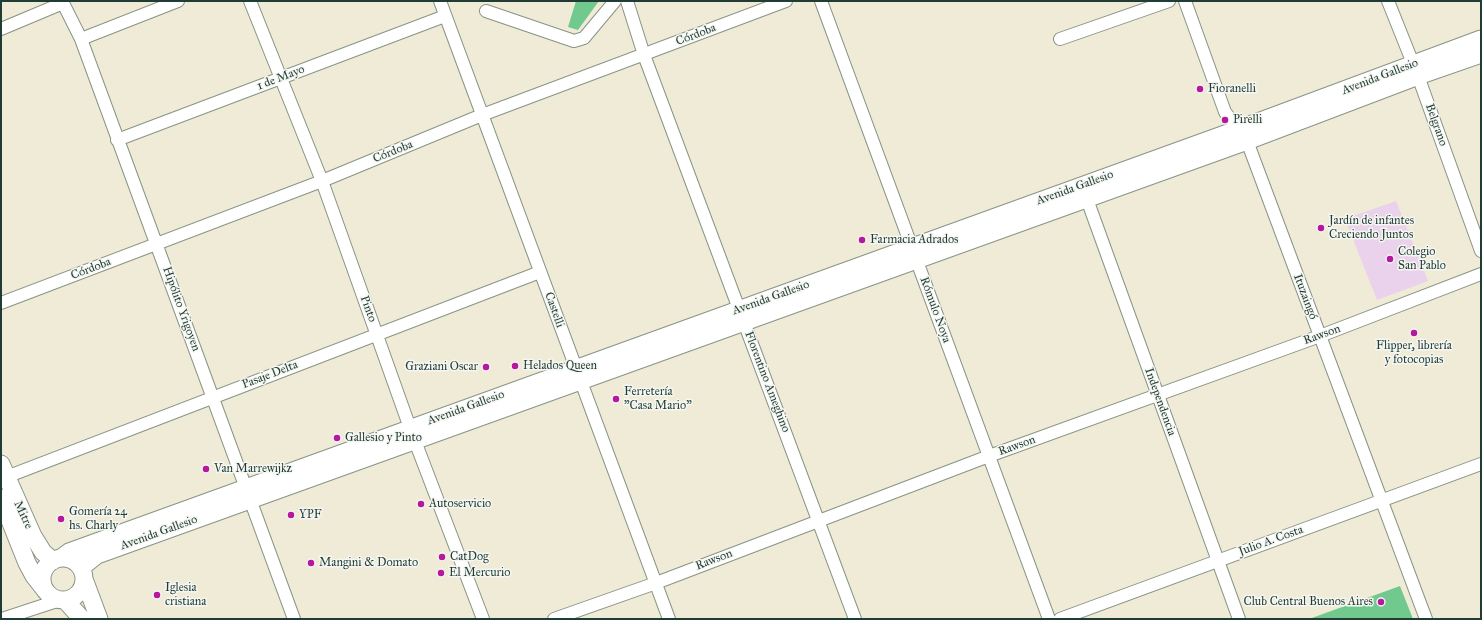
<!DOCTYPE html>
<meta charset="utf-8">
<style>
body{margin:0}
#map{position:relative;width:1482px;height:620px;overflow:hidden;background:#efebd6;font-family:"IM FELL Great Primer",serif}
canvas{display:block}
.frame{position:absolute;inset:0;border:2px solid #1f3d34;pointer-events:none}
</style>
<div id="map">
<canvas width="1482" height="620"></canvas>
<div class="frame"></div>
</div>
<script>
const c = document.querySelector('canvas').getContext('2d');
c.lineJoin = 'round';
function fillPath(path, color) { c.fillStyle = color; c.fill(path, 'evenodd'); }
const poly = rows => new Path2D(rows.map(r => 'M' + r).join(''));
function strokePath(path, color, width, dash) { c.strokeStyle = color; c.lineWidth = width; c.lineCap = dash ? 'butt' : 'round'; c.setLineDash(dash || []); c.stroke(path); }
function label(font, color, halo, rows, align = 'center') {
  c.font = font + ' "IM FELL Great Primer",serif'; c.lineWidth = 3; c.setLineDash([]); c.textBaseline = 'middle'; c.strokeStyle = halo; c.fillStyle = color; for (const [text, x, y, turn = 0] of rows) {
    c.save(); c.translate(x, y); c.rotate((+turn || 0) * Math.PI / 180); c.textAlign = isNaN(turn) ? turn : align; if (halo) c.strokeText(text, 0, 0); c.fillText(text, 0, 0); c.restore();
  }
}
fillPath(poly([
 [1396,201,1428,281,1377,300,1345,219]
]), '#ead1ec');
fillPath(poly([
 [576,1,599,1,578,30,568,27],
 [1400,586,1413,619,1309,619]
]), '#72c98e');
const minor = poly([
 [62,1,81,39,294,619],
 [250,1,322,181,410,428,483,619],
 [440,1,669,619],
 [627,1,644,55,855,619],
 [821,1,1049,619],
 [1185,1,1225,112,1247,141,1426,619],
 [1388,1,1418,76,1481,251],
 [486,11,574,41,584,38,615,1],
 [1,29,63,3],
 [81,39,178,1],
 [1060,39,1169,1],
 [117,140,445,16],
 [1084,191,1239,619],
 [1,303,322,181,482,115,786,1],
 [1,479,540,272],
 [2,619,60,600],
 [554,619,656,583,989,456,1320,336,1481,274],
 [1060,619,1481,464]
]);
const secondary = poly([
 [1,464,33,536,43,552,53,561],
 [1,498,27,563,34,576,45,590],
 [61,558,69,552,1239,129,1481,39],
 '42 579a21 21 0 1 1 42 0a21 21 0 1 1-42 0Z',
 [81,568,97,555,1247,141,1418,76,1481,54],
 [84,579,99,619],
 [65,600,82,619]
]);
strokePath(minor, '#879485', 14);
strokePath(secondary, '#879485', 19);
strokePath(minor, '#fff', 12);
strokePath(secondary, '#fff', 17);
for (const [x, y, r, color] of [
 [1200,89,4,"#b5179e"],
 [1225,120,4,"#b5179e"],
 [1321,228,4,"#b5179e"],
 [862,240,4,"#b5179e"],
 [1390,259,4,"#b5179e"],
 [1414,333,4,"#b5179e"],
 [515,366,4,"#b5179e"],
 [486,367,4,"#b5179e"],
 [616,399,4,"#b5179e"],
 [337,438,4,"#b5179e"],
 [206,469,4,"#b5179e"],
 [421,504,4,"#b5179e"],
 [291,515,4,"#b5179e"],
 [61,519,4,"#b5179e"],
 [442,557,4,"#b5179e"],
 [311,563,4,"#b5179e"],
 [441,573,4,"#b5179e"],
 [157,595,4,"#b5179e"],
 [1381,602,4,"#b5179e"]
]) { const dot = new Path2D(); dot.arc(x, y, r, 0, 2 * Math.PI); c.fillStyle = color; c.fill(dot); strokePath(dot, '#f6f6f2', 1.5); }
label('12px', '#1f3d34', '#f6f6f2', [
 ["Córdoba",696,35,-21],
 ["Avenida Gallesio",1380,77,-21],
 ["1 de Mayo",281,78,-21],
 ["Belgrano",1436,125,70],
 ["Córdoba",393,152,-22],
 ["Avenida Gallesio",1075,188,-20],
 ["Córdoba",91,269,-21],
 ["Ituzaingó",1305,297,69],
 ["Avenida Gallesio",771,298,-20],
 ["Hipólito Yrigoyen",181,309,70],
 ["Pinto",368,309,70],
 ["Castelli",554,310,70],
 ["Rómulo Noya",935,310,70],
 ["Rawson",1322,335,-20],
 ["Pasaje Delta",270,375,-21],
 ["Florentino Ameghino",767,382,69],
 ["Independencia",1160,402,70],
 ["Avenida Gallesio",466,408,-20],
 ["Rawson",1017,446,-20],
 ["Mitre",23,515,65],
 ["Avenida Gallesio",159,533,-20],
 ["Julio A. Costa",1271,541,-20],
 ["Rawson",714,560,-21]
]);
label('12px', '#1f3d34', '#f6f6f2', [
 ["Fioranelli",1208,89],
 ["Pirelli",1233,120],
 ["Jardín de infantes",1329,221],
 ["Creciendo Juntos",1329,235],
 ["Farmacia Adrados",870,240],
 ["Colegio",1398,252],
 ["San Pablo",1398,266],
 ["Flipper, librería",1414,346,"center"],
 ["y fotocopias",1414,360,"center"],
 ["Helados Queen",523,366],
 ["Graziani Oscar",478,367,"right"],
 ["Ferretería",624,392],
 ["\"Casa Mario\"",624,406],
 ["Gallesio y Pinto",345,438],
 ["Van Marrewijkz",214,469],
 ["Autoservicio",429,504],
 ["Gomería 24",69,512],
 ["hs. Charly",69,526],
 ["YPF",299,515],
 ["CatDog",450,557],
 ["Mangini & Domato",319,563],
 ["El Mercurio",449,573],
 ["Iglesia",165,588],
 ["cristiana",165,602],
 ["Club Central Buenos Aires",1373,602,"right"]
], 'left');
</script>
